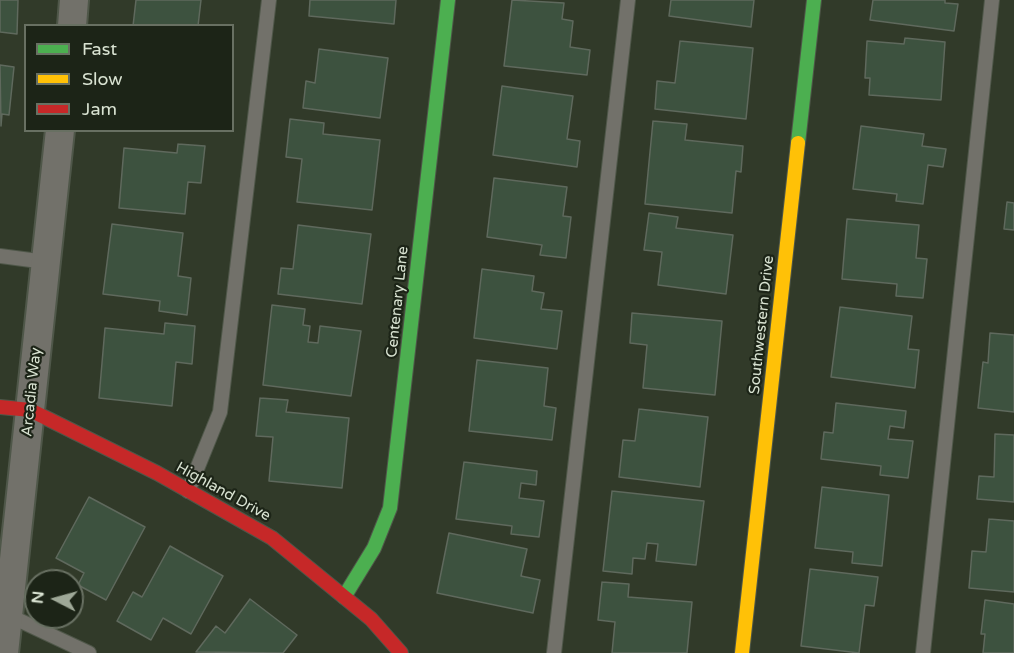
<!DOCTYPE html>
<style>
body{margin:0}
#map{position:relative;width:1014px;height:653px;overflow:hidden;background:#313a29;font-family:"Varela Round",sans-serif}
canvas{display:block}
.legend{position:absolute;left:24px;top:24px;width:210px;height:108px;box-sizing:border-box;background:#1c2417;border:2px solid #687062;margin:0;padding:8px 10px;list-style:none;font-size:18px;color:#d9e3d2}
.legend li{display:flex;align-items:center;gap:12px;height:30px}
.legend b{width:30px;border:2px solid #687062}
.north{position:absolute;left:24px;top:569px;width:60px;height:60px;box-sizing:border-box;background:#1c2417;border:2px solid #687062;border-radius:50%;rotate:276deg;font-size:16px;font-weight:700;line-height:24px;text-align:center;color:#d9e3d2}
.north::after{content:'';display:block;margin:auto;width:21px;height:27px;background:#9ea897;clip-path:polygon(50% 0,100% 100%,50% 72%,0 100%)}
</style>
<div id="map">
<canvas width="1014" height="653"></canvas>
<ul class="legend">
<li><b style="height:8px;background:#4caf50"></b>Fast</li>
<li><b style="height:8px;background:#ffc107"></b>Slow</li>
<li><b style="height:8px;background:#c62828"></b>Jam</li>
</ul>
<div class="north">N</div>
</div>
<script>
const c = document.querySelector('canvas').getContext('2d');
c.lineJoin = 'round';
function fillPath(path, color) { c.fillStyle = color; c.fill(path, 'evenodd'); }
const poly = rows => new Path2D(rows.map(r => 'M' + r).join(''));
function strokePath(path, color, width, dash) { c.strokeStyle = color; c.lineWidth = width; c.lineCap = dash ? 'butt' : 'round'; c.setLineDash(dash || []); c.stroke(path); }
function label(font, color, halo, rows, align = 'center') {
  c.font = font + ' "Varela Round",sans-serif'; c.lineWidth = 4.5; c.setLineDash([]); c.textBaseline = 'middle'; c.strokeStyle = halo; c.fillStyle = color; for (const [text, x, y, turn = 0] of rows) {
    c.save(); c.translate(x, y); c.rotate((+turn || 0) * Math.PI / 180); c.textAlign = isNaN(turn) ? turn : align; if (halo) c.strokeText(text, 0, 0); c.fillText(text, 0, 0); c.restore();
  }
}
const building = poly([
 [0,0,18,0,17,34,0,32,0,0],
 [136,0,201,0,198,26,133,26,136,0],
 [310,0,396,0,394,24,309,16,310,0],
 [512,0,564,3,562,19,573,21,570,47,590,50,587,75,504,66,512,0],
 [671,0,754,0,751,27,669,16,671,0],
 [873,0,945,0,945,3,958,4,954,31,870,20,873,0],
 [905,38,945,42,941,100,869,95,870,78,865,78,867,41,904,44,905,38],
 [680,41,753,48,746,119,655,109,657,81,675,83,680,41],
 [319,49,388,58,380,118,303,108,306,81,315,83,319,49],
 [0,65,14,67,9,115,2,114,1,126,0,65],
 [502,86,573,96,567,139,580,141,577,167,493,155,502,86],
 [290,119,324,123,323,134,380,140,372,210,297,202,302,159,286,157,290,119],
 [653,121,687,124,685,140,743,146,741,172,736,171,732,213,645,204,653,121],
 [861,126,924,134,922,146,946,149,943,167,928,165,923,204,896,201,897,194,853,189,861,126],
 [178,144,205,146,201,183,188,182,185,214,119,208,124,148,177,153,178,144],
 [494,178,567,187,563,216,571,217,566,258,540,255,542,245,487,237,494,178],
 [1007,202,1014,203,1014,230,1004,229,1007,202],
 [649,213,678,217,676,228,733,235,726,294,658,285,662,252,644,250,649,213],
 [847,219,919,225,916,258,927,259,923,298,896,296,897,284,842,279,847,219],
 [112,224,183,233,178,276,191,278,187,315,159,311,160,301,103,294,112,224],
 [298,225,371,234,362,304,278,294,281,268,293,269,298,225],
 [482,269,534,276,532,291,544,293,541,309,562,311,557,349,474,338,482,269],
 [272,305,305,309,303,325,310,326,308,342,318,343,320,326,361,331,351,396,263,385,272,305],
 [840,307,912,316,908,349,919,350,915,388,831,377,840,307],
 [632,313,722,321,715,395,643,388,647,345,630,343,632,313],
 [165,323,195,326,192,364,176,362,172,406,99,398,105,328,164,334,165,323],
 [990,333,1014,335,1014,412,978,408,983,362,988,363,990,333],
 [477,360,548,368,544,406,556,408,552,440,469,431,477,360],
 [260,398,288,400,286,412,349,418,342,488,269,481,273,437,256,436,260,398],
 [836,403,906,411,904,428,890,426,888,439,913,441,908,478,880,475,881,466,821,459,824,432,833,433,836,403],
 [639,409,708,417,700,487,619,477,623,440,635,441,639,409],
 [995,434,1014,435,1014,502,977,499,979,476,994,477,995,434],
 [464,462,537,471,536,485,521,483,519,498,544,501,539,537,511,534,512,526,456,519,464,462],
 [822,487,889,495,882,566,852,563,853,552,815,548,822,487],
 [612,491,704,501,696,565,656,561,658,544,647,543,645,559,633,558,632,574,603,571,612,491],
 [89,497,145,527,106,600,78,585,84,573,56,558,89,497],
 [989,519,1014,521,1014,592,969,588,972,551,986,552,989,519],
 [449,533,527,549,521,576,540,580,533,613,437,593,449,533],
 [170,546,223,576,191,634,163,618,151,640,117,621,133,592,142,597,170,546],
 [810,569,878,577,874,606,865,605,859,653,801,646,810,569],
 [602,582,629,584,628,597,692,602,687,653,612,653,615,622,598,620,602,582],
 [250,599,297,635,283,653,196,652,216,626,225,633,250,599],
 [985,600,1014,604,1014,653,983,653,985,634,981,634,985,600]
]);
fillPath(building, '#3d523f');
strokePath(building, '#5f695d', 1.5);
const lane = poly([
 [0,256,46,262],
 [188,491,220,412,269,0],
 [8,615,89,653],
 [554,653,628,0],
 [923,653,992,0]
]);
const street = poly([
 [72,26,74,0],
 [4,653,60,130]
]);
const fast = poly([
 [798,143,814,0],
 [344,597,374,548,390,508,448,0]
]);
const slow = poly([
 [742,653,798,143]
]);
const jam = poly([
 [0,407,30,410,157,473,272,538,371,619,401,653]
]);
strokePath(lane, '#4f5749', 16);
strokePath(street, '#4f5749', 32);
strokePath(fast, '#4f5749', 16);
strokePath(slow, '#4f5749', 16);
strokePath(jam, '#4f5749', 16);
strokePath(lane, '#72716a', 14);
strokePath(street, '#72716a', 28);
strokePath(fast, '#4caf50', 14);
strokePath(slow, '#ffc107', 14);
strokePath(jam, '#c62828', 14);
label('15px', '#d9e3d2', '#1c2417', [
 ["Centenary Lane",398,302,-84],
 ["Southwestern Drive",762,325,-84],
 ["Arcadia Way",32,392,-84],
 ["Highland Drive",223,492,29]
]);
</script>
